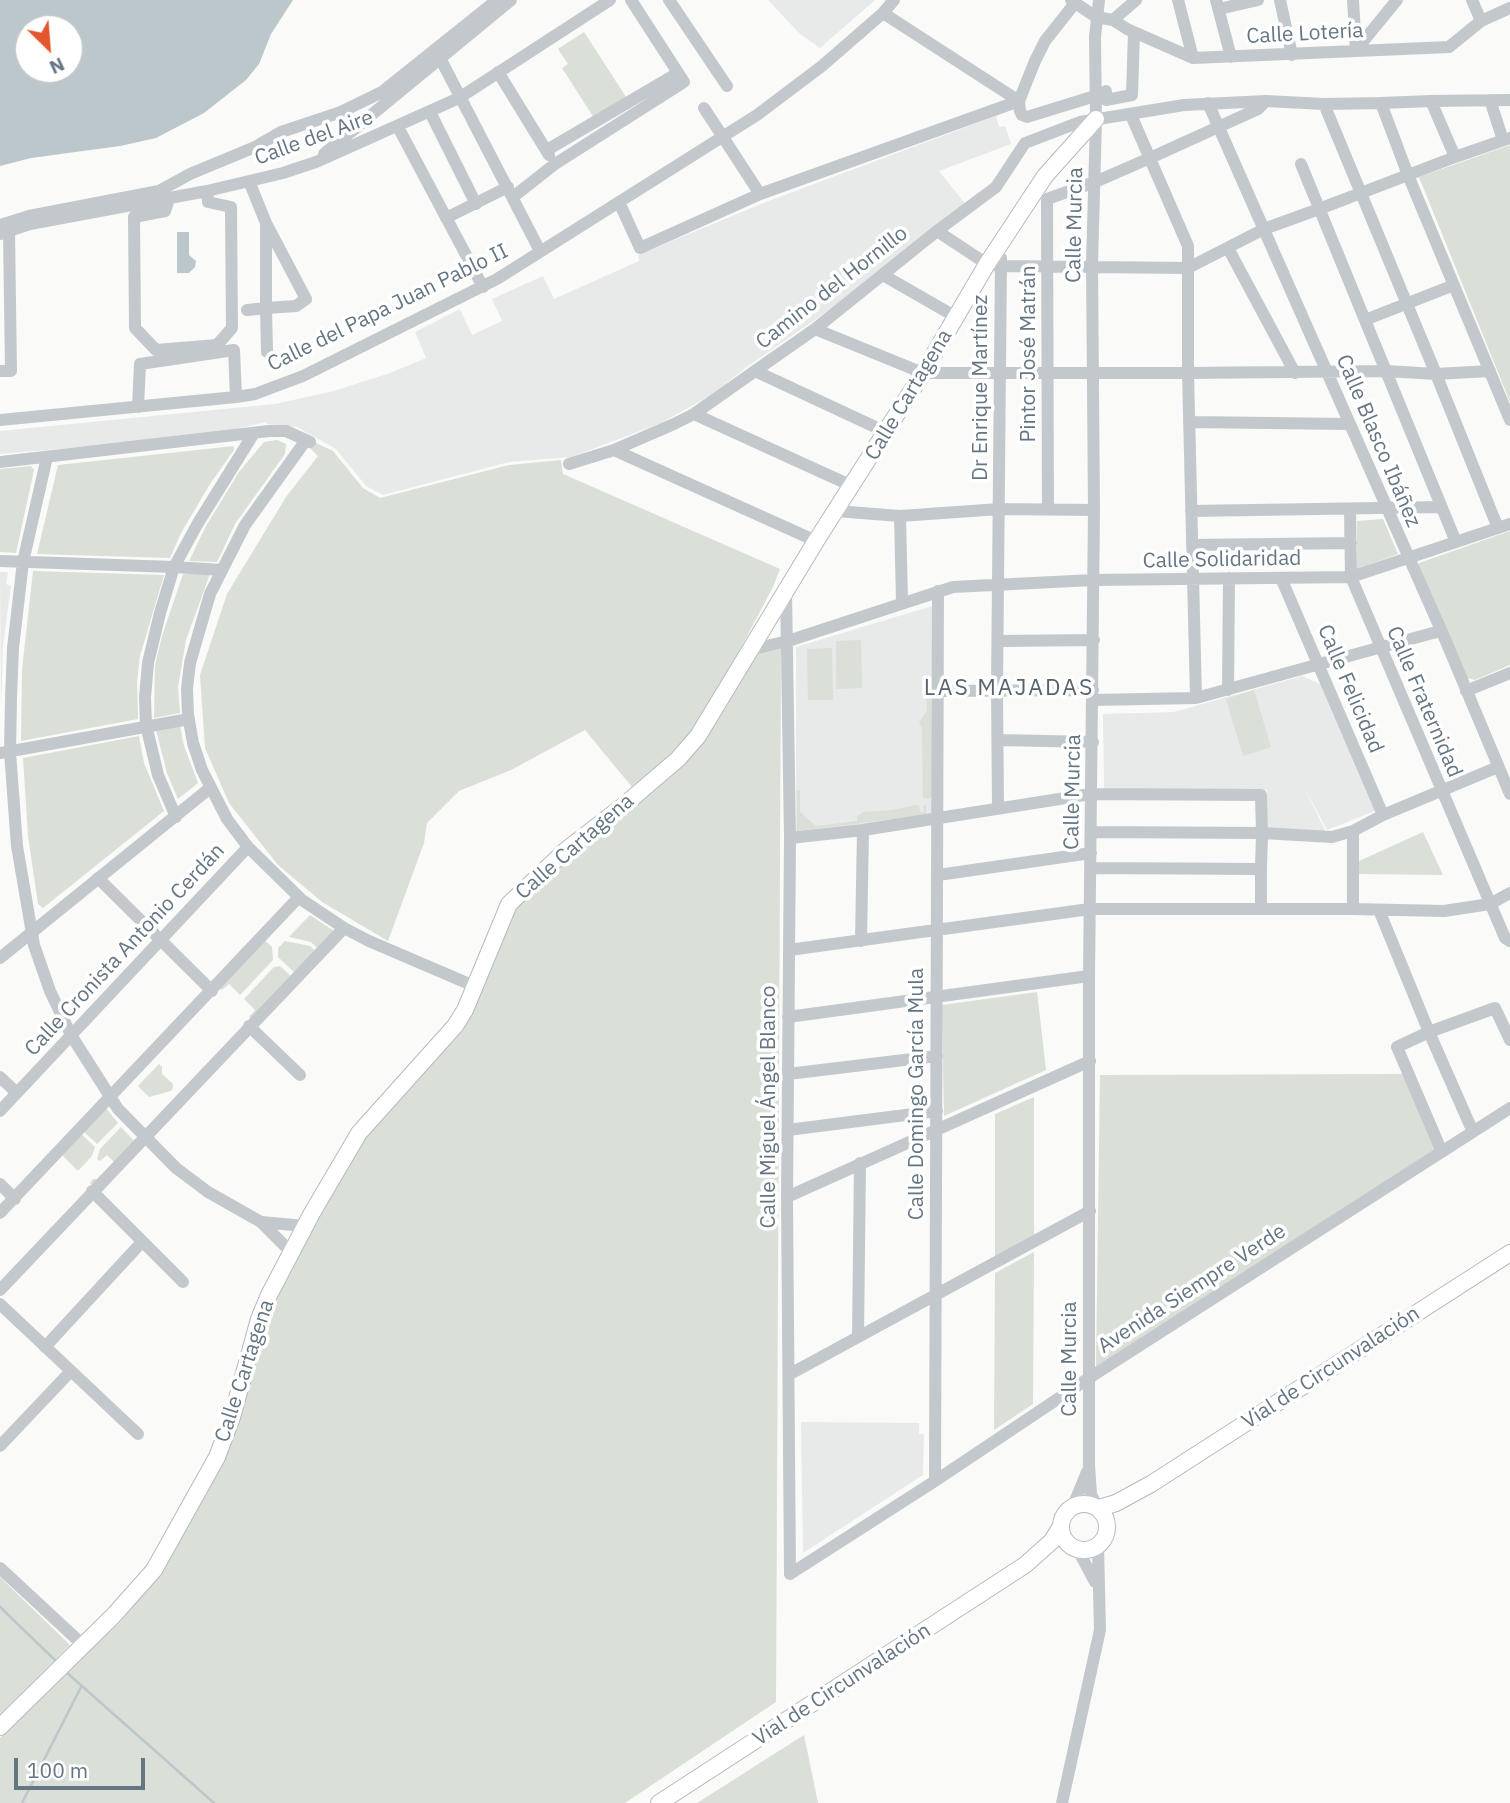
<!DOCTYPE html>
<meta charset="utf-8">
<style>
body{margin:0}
#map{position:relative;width:1510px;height:1803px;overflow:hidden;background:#fafaf8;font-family:"IBM Plex Sans",sans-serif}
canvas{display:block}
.north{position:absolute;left:14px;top:14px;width:70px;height:70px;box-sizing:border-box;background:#fff;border:2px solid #c1c8cd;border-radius:50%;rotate:155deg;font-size:19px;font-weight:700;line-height:28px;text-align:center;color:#657683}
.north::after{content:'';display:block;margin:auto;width:24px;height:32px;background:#e4572e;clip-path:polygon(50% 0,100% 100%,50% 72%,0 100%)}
.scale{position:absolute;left:14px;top:1758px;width:131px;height:32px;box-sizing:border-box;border:4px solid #657683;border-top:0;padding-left:9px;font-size:21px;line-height:24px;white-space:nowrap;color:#657683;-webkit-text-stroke:5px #fff;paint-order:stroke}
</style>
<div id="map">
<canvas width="1510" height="1803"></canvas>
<div class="north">N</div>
<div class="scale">100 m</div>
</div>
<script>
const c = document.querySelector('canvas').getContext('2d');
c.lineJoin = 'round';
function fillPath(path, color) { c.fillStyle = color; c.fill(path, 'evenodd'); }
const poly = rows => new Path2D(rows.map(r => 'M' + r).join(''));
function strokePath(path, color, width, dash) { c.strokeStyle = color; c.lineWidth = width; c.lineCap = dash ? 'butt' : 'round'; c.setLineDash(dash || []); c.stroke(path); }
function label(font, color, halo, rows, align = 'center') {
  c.font = font + ' "IBM Plex Sans",sans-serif'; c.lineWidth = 7; c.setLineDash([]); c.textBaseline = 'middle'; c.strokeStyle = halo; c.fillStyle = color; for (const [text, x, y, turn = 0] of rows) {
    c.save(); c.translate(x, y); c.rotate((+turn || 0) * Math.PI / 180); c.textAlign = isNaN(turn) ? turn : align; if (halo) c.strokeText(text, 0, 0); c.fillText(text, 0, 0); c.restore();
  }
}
fillPath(poly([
 [768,0,875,0,820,48,800,34],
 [996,116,999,127,1005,126,1011,144,939,171,967,206,848,297,748,366,711,395,661,423,571,457,509,462,383,495,366,486,336,449,297,427,267,424,266,422,218,433,192,437,0,454,0,431,275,404,334,391,390,373,426,358,415,332,460,309,472,335,502,321,492,299,543,276,554,299,639,261,638,255,766,202],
 [0,572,8,572,6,584,11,586,3,645,1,710],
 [932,606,933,815,796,833,796,647],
 [1302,676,1320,684,1375,811,1327,830,1303,785,1326,832,1266,828,1267,790,1104,789,1103,714,1174,712],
 [801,1422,919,1423,919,1434,924,1434,923,1475,803,1553]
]), '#e8e9e9');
fillPath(poly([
 [584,32,626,97,594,118,562,68,568,64,558,49],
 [1510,145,1510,402,1419,177],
 [293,432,333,451,363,488,380,498,509,465,561,460,563,474,780,569,772,589,721,685,685,742,632,787,585,730,511,770,459,791,427,823,424,843,388,941,322,902,278,865,229,803,205,748,200,675,227,594,286,497,318,456],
 [277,440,286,444,285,454,235,524,217,562,189,561,206,526,239,472,264,442],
 [234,446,234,450,210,484,181,533,170,558,37,554,58,465],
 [31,466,34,470,16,553,0,552,0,469],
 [1383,519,1398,554,1357,569,1357,521],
 [1510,531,1510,665,1475,680,1467,678,1419,567,1419,563],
 [33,571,164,575,140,656,137,682,138,719,21,741,22,670],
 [183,574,210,574,186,640,178,687,180,713,154,718,155,665,162,636],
 [861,640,862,688,836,689,836,641],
 [832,648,833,700,808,700,807,649],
 [781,649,776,1702,625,1803,0,1803,0,1738,20,1716,121,1621,169,1557,260,1340,273,1301,360,1141,447,1044,518,901,538,880,656,786,751,660,760,653],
 [931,681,932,796,929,799,923,798,922,728,919,722,927,711,926,696,929,695],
 [1254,690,1271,747,1243,756,1226,699],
 [180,726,184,746,198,783,178,799,167,773,156,730],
 [139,736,144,763,164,811,43,908,38,904,28,836,23,758],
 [797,790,800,790,800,812,816,826,857,821,857,816,864,812,892,810,916,805,919,806,921,813,924,812,923,806,926,805,926,815,797,831],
 [1423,832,1443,875,1359,874,1359,861],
 [310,915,337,933,320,951,311,942,289,937],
 [262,938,272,947,273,960,240,995,229,984,222,990,217,986],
 [285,941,310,946,318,953,297,975,278,957,278,948],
 [280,966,294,979,253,1021,249,1017,255,1010,244,999,274,967],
 [1037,992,1046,1070,944,1116,942,1005],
 [159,1064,162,1067,162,1074,173,1084,173,1088,171,1091,149,1097,138,1086],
 [1404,1074,1436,1150,1096,1367,1100,1075],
 [1034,1097,1034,1237,995,1258,995,1114],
 [104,1106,118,1123,97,1144,82,1130],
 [121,1127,137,1144,95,1187,90,1183,93,1179,97,1179,114,1162,107,1155,100,1161,97,1159,100,1149],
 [79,1132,95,1147,92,1156,78,1171,59,1152],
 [1034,1252,1033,1404,994,1430,995,1273],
 [0,1577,70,1645,0,1716],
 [804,1735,818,1803,697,1803]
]), '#dadfd7');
fillPath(poly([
 [0,0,293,0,271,34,259,64,246,80,204,113,156,138,120,146,31,158,0,166],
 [28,28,70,28,70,70,28,70],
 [177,232,189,232,189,255,196,261,195,267,189,273,177,273]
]), '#bbc7cb');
strokePath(poly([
 [0,1607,58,1663],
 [65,1671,214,1803],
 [22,1803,81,1687]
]), '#bbc7cb', 2.5);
const major = poly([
 '1061 1527a23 23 0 1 1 46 0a23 23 0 1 1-46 0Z',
 [1099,1508,1116,1503,1151,1484,1510,1253],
 [0,1727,113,1616,154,1570,217,1457,232,1417,259,1319,269,1295,312,1213,359,1133,455,1026,465,1010,509,904,566,850,623,806,678,759,698,736,816,541,923,373,987,264,1045,176,1096,119],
 [659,1803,1025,1565,1052,1541,1061,1526]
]);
strokePath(major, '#b5babe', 18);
strokePath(poly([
 [669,0,727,86],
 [1071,0,1096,17,1113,20,1127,29,1193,58,1449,47,1481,21,1510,8],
 [1178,0,1193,58],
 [1216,0,1231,57],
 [1280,0,1292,55],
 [1353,0,1356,50],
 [1472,0,1481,21],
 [1075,3,1045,41,1035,61,1019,101,1020,111,1022,115,1027,117,1095,96],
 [1219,9,1258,0],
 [883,13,1019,101],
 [1113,20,1136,0],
 [1356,50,1397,0],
 [440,58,540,251],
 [498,72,549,155],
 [1106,91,1106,100,1132,95,1134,32],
 [1490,100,1503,140],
 [1431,101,1510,100],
 [1208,103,1445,639,1510,794],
 [1324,104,1436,374,1490,371],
 [704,108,760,194],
 [430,112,476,204],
 [398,127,483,287],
 [547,150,678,73],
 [324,154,511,0],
 [1455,157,1510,138],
 [1301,164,1456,542],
 [249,181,266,223,306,299,296,306,266,308,266,223],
 [513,197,555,164,684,82,631,0],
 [169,199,165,211,134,217,135,328,156,350,217,345,232,328,231,207,208,202,207,191],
 [1047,199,1048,509],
 [1047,199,1095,182,1150,158,1258,109,1266,101],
 [619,202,640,248,760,194,1019,101],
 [446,218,508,187],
 [0,225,29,216,159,191,190,174,255,147,281,132,341,112,382,92,497,0],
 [937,231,987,264,1001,266,1188,268,1264,229,1319,209,1408,175,1455,157,1431,101,1381,103,1408,175,1510,420],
 [0,234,30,224,207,191,283,173,316,162,459,98,610,0],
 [1228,248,1295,373],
 [883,275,956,317],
 [247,310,266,308,267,352],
 [1365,320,1454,285],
 [815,329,923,373,1188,373,1188,246,1131,115],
 [0,371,11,371,9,231],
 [755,371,886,432],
 [138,407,140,364,234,350,236,397],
 [694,414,852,486],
 [0,420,236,397,255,394,303,376,497,279,757,115,822,66,883,13,894,0],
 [1189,422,1348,424],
 [306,440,245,525,210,594,190,663,187,689,188,715,193,743,202,770,227,819,248,847,302,900,344,928,369,941,474,986],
 [614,450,816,541],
 [47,457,23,562,13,648,11,698,10,752,17,846,34,945,50,991,71,1035,118,1109,176,1168,208,1192,261,1222,291,1252],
 [0,462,269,431,286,431,310,442],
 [569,464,614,450,674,424,694,414,755,371,815,329,937,231,996,187,1025,143,1080,122,1184,105,1266,101,1324,104,1381,103],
 [1350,509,1351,577,1505,938,1510,941],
 [836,511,900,516,1000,509,1094,510],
 [1191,511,1440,507],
 [900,516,902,602],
 [1192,545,1351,543],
 [0,561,174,567,222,570],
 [1281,578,1383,815],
 [786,591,790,838,787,1197,790,1574],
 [999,641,1094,640],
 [749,650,788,641,953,587,1093,580,1351,577,1510,524],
 [1228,690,1229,578],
 [939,691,1093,690],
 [1466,691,1510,673],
 [1196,698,1188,373,1386,371,1436,374,1498,528],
 [1093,700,1196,698,1440,631],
 [998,740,1093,742],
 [0,753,189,719],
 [998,807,997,690,1001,258],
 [176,817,158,775,146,725,145,697,148,663,160,613,174,567,198,523,254,433],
 [1353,831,1353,909],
 [790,838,863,830,1091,794,1261,795,1262,833,1332,837,1353,831,1383,815,1498,767],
 [1091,868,1261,869,1262,833,1092,832],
 [1261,869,1261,908],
 [938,875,1091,853],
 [98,878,212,991],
 [1379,910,1429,1032,1473,1132],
 [861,941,863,830],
 [789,950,1090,909,1353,909,1444,911,1490,904,1510,893],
 [0,958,210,788],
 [788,1017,1089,976],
 [249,1026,300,1075],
 [788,1074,937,1056],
 [0,1077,17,1093],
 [0,1111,248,847],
 [788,1130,937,1111],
 [1442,1152,1397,1047,1429,1032,1495,1008,1510,1040],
 [0,1184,15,1199],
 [92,1191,183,1282],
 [787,1197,1090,1061],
 [0,1213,299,897],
 [261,1222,305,1226],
 [0,1290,344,928],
 [0,1304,138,1434],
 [858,1337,860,1163],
 [45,1347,141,1243],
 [790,1374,1090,1211],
 [0,1446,71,1371],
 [935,1481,938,591],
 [1073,1506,1087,1472],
 [1097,1507,1091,1494,1089,1465,1089,976,1094,510,1092,265,1096,119,1095,37,1099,0],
 [1078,1550,1095,1582],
 [0,1568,83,1645],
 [790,1574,935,1481,1089,1378,1510,1108],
 [1062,1803,1100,1630,1098,1546]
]), '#c3c8cc', 12);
strokePath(major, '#fff', 16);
label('21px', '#657683', '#fff', [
 ["Calle Lotería",1305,34,-3],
 ["Calle del Aire",314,138,-20],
 ["Calle Murcia",1075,225,-89],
 ["Camino del Hornillo",832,288,-38],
 ["Calle del Papa Juan Pablo II",388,308,-26],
 ["Pintor José Matrán",1029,354,-90],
 ["Dr Enrique Martínez",981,388,-90],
 ["Calle Cartagena",909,395,-59],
 ["Calle Blasco Ibáñez",1378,441,67],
 ["Calle Solidaridad",1222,560,-1],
 ["Calle Felicidad",1350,689,67],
 ["Calle Fraternidad",1424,702,67],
 ["Calle Murcia",1073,792,-89],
 ["Calle Cartagena",575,847,-41],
 ["Calle Cronista Antonio Cerdán",125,950,-47],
 ["Calle Domingo García Mula",917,1094,-90],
 ["Calle Miguel Ángel Blanco",769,1107,-90],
 ["Avenida Siempre Verde",1192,1289,-33],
 ["Calle Murcia",1070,1359,-90],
 ["Vial de Circunvalación",1331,1368,-33],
 ["Calle Cartagena",245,1371,-72],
 ["Vial de Circunvalación",842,1685,-33]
]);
c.letterSpacing = '2px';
label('23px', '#57646e', '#fff', [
 ["LAS MAJADAS",1009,688]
]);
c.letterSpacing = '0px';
</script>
